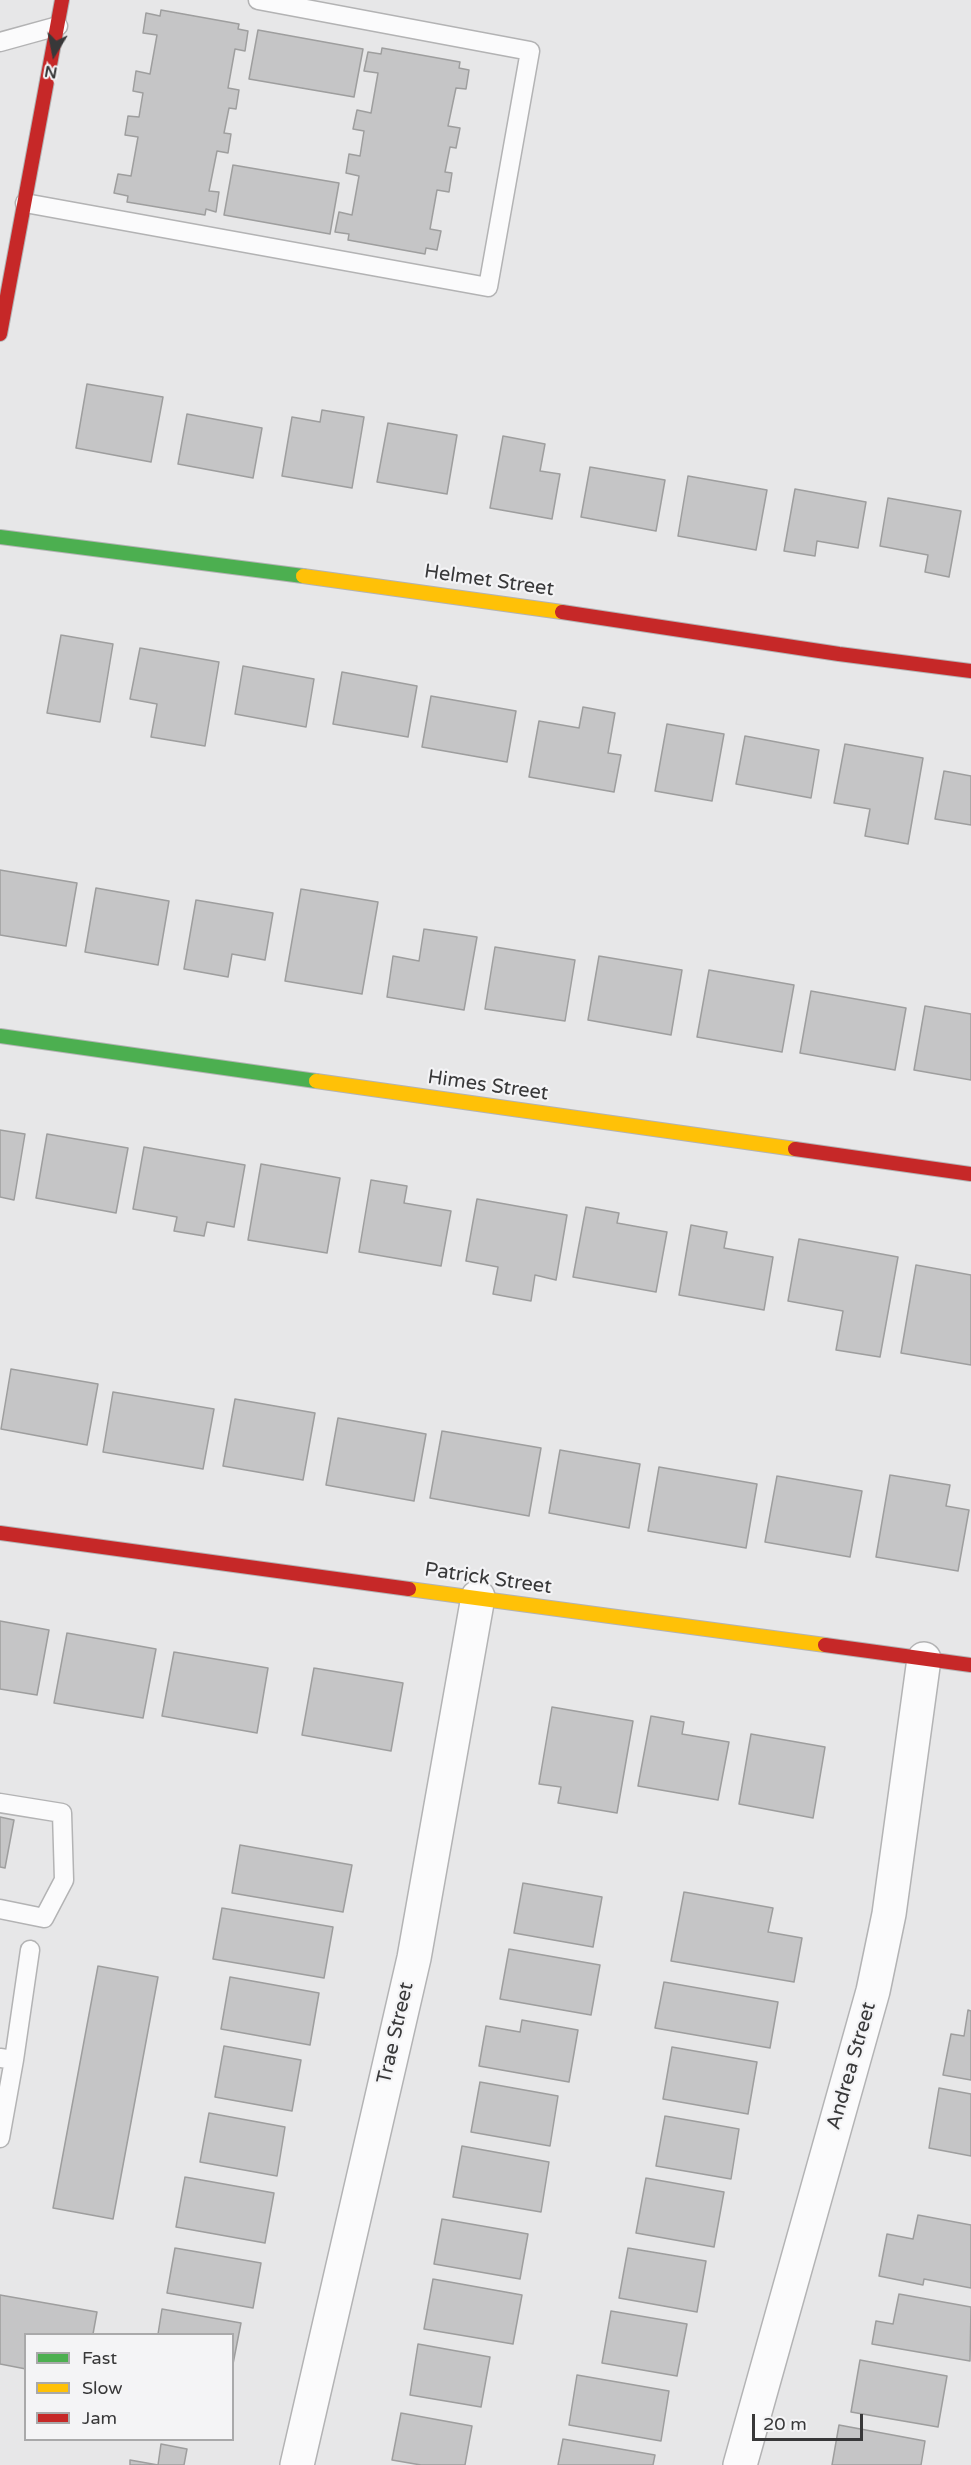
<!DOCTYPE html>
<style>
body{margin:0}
#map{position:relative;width:971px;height:2465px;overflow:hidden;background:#e7e7e8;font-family:"Varela Round",sans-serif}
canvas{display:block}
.legend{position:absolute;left:24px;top:2333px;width:210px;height:108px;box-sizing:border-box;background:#f4f4f6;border:2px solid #a9a9aa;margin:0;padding:8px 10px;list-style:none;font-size:18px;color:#383839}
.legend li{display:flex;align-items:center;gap:12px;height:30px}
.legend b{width:30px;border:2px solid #a9a9aa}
.north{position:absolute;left:24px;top:24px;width:60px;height:60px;-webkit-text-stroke:4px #f4f4f6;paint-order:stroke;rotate:190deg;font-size:16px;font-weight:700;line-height:24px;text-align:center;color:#383839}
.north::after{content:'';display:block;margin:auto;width:21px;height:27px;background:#383839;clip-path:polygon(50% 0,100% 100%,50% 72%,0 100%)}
.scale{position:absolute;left:752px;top:2414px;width:111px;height:27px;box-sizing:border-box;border:3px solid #383839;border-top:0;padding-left:8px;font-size:18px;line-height:21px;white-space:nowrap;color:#383839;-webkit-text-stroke:4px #f4f4f6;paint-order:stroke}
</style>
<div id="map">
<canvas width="971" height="2465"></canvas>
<ul class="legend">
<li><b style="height:8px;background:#4caf50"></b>Fast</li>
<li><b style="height:8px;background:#ffc107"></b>Slow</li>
<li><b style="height:8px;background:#c62828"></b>Jam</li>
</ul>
<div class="north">N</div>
<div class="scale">20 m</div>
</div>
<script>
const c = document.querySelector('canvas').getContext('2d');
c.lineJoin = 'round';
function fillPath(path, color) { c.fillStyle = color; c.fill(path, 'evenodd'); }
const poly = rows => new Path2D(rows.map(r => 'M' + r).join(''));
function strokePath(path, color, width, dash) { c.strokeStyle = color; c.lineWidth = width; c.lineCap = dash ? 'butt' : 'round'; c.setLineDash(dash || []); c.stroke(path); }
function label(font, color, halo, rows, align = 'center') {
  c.font = font + ' "Varela Round",sans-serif'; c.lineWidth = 4.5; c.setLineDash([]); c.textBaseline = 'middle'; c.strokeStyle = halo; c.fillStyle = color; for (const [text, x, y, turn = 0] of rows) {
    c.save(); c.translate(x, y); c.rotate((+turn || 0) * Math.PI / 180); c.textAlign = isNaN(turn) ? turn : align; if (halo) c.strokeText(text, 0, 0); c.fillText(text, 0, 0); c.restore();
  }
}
const building = poly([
 [161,10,239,24,238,29,248,31,245,51,235,49,228,88,239,90,236,109,229,108,224,133,231,134,228,153,217,151,209,191,219,192,216,212,206,209,205,215,127,202,128,196,114,193,118,174,131,176,138,137,125,135,128,116,139,117,143,93,133,91,136,71,150,74,157,35,143,33,146,13,160,16,161,10],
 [258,30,363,49,354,97,249,79,258,30],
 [382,48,460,62,459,68,469,70,466,89,456,88,448,126,460,128,456,148,450,147,445,172,452,173,449,192,437,190,430,229,441,231,437,250,426,248,425,254,348,240,349,234,335,232,339,212,352,215,359,176,346,173,349,154,360,156,364,131,353,129,357,110,371,113,378,73,364,71,368,52,381,54,382,48],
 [233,165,339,183,330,234,224,215,233,165],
 [87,384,163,397,151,462,76,448,87,384],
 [322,410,364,417,352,488,282,476,292,417,320,422,322,410],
 [187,414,262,428,253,478,178,464,187,414],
 [388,423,457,435,447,494,377,482,388,423],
 [503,436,545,444,540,471,560,474,552,519,490,508,503,436],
 [590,467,665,480,656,531,581,517,590,467],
 [688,476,767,490,756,550,678,536,688,476],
 [795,489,866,502,858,548,817,541,815,556,784,551,795,489],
 [888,498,961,511,949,577,925,572,928,555,880,546,888,498],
 [61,635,113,644,100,722,47,713,61,635],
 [140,648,219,662,205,746,151,737,157,704,130,699,140,648],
 [243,666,314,679,306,727,235,714,243,666],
 [342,672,417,686,408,737,333,724,342,672],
 [431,696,516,711,507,762,422,747,431,696],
 [583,707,615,713,608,753,621,755,614,792,529,777,539,721,579,728,583,707],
 [667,724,724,734,712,801,655,791,667,724],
 [745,736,819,750,811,798,736,784,745,736],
 [845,744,923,758,908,844,865,836,870,809,834,803,845,744],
 [944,771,971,776,971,825,935,819,944,771],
 [0,870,77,883,66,946,0,935,0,870],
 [96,888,169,901,158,965,85,952,96,888],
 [301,889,378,902,362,994,285,981,301,889],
 [196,900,273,913,265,960,232,954,228,977,184,969,196,900],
 [424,929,477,937,464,1010,387,997,393,956,419,961,424,929],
 [495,947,575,960,565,1021,485,1009,495,947],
 [599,956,682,970,671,1035,588,1020,599,956],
 [709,970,794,985,782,1052,697,1037,709,970],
 [811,991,906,1008,895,1070,800,1053,811,991],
 [925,1006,971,1014,971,1080,914,1070,925,1006],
 [0,1130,25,1134,14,1200,0,1197,0,1130],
 [47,1134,128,1148,116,1213,36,1198,47,1134],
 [144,1147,245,1165,234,1227,207,1222,204,1236,174,1231,177,1217,133,1209,144,1147],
 [261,1164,340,1178,327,1253,248,1240,261,1164],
 [371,1180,407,1186,404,1203,451,1211,441,1266,359,1252,371,1180],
 [477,1199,567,1215,556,1280,535,1275,531,1301,493,1294,498,1267,466,1261,477,1199],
 [586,1207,619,1213,617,1223,667,1232,656,1292,573,1277,586,1207],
 [691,1225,727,1232,724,1248,773,1257,764,1310,679,1295,691,1225],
 [799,1239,898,1257,880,1357,836,1350,843,1311,788,1301,799,1239],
 [916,1265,971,1275,971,1365,901,1353,916,1265],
 [11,1369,98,1384,87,1445,1,1429,11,1369],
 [113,1392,214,1409,203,1469,103,1452,113,1392],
 [235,1399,315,1413,303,1480,223,1466,235,1399],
 [338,1418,426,1434,414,1501,326,1485,338,1418],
 [442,1431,541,1448,529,1516,430,1498,442,1431],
 [560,1450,640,1464,629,1528,549,1513,560,1450],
 [659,1467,757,1484,746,1548,648,1531,659,1467],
 [890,1475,950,1485,946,1506,969,1510,958,1571,876,1557,890,1475],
 [777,1476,862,1491,850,1557,765,1542,777,1476],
 [0,1621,49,1630,37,1695,0,1689,0,1621],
 [67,1633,156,1649,143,1718,54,1703,67,1633],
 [174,1652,268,1668,257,1733,162,1716,174,1652],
 [314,1668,403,1683,391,1751,302,1735,314,1668],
 [552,1707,633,1721,617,1813,558,1803,561,1787,539,1784,552,1707],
 [651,1716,684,1722,682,1734,729,1742,718,1800,638,1786,651,1716],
 [751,1734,825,1747,813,1818,739,1804,751,1734],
 [0,1817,14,1820,5,1868,0,1867,0,1817],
 [240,1845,352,1865,343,1912,232,1893,240,1845],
 [523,1883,602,1897,593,1947,514,1933,523,1883],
 [684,1892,773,1908,768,1932,802,1938,794,1982,671,1961,684,1892],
 [222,1908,333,1927,324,1978,213,1959,222,1908],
 [509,1949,600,1965,591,2015,500,1999,509,1949],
 [98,1966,158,1977,113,2219,53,2208,98,1966],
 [230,1977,319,1993,310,2045,221,2029,230,1977],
 [664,1982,778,2002,770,2048,655,2028,664,1982],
 [968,2010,971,2011,971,2080,943,2075,951,2034,964,2036,968,2010],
 [522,2020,578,2030,569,2082,479,2066,486,2026,520,2032,522,2020],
 [224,2046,301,2060,292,2111,215,2097,224,2046],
 [672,2047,757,2062,748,2114,663,2099,672,2047],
 [480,2082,558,2096,550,2146,471,2132,480,2082],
 [939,2088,971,2094,971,2156,929,2148,939,2088],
 [209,2113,285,2127,277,2176,200,2162,209,2113],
 [665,2116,739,2129,731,2179,656,2166,665,2116],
 [462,2146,549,2162,541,2212,453,2197,462,2146],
 [185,2177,274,2193,265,2243,176,2227,185,2177],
 [646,2178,724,2192,714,2247,636,2233,646,2178],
 [918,2215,971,2225,971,2288,924,2279,923,2285,879,2276,887,2234,913,2239,918,2215],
 [442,2219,528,2234,520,2279,434,2264,442,2219],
 [175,2248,261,2263,253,2308,167,2293,175,2248],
 [628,2248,706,2261,697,2312,619,2298,628,2248],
 [433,2279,522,2295,513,2344,424,2329,433,2279],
 [899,2294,971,2307,970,2361,872,2344,876,2321,893,2324,899,2294],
 [0,2295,97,2312,93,2334,26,2334,26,2369,0,2364,0,2295],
 [162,2309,241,2323,232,2369,232,2334,158,2334,162,2309],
 [611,2311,687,2324,677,2376,602,2363,611,2311],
 [418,2344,490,2357,481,2407,410,2395,418,2344],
 [860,2360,947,2376,938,2427,851,2412,860,2360],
 [577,2375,669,2391,661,2441,569,2425,577,2375],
 [401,2413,472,2426,465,2465,421,2465,392,2460,401,2413],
 [839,2425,925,2441,921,2465,832,2465,839,2425],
 [563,2439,655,2455,653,2465,558,2465,563,2439],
 [161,2444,187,2449,184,2465,130,2465,130,2460,158,2465,161,2444]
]);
fillPath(building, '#c5c5c6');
strokePath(building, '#9e9e9e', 1.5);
const lane = poly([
 [0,42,58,26],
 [25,203,488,287,530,51,258,0],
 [0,1803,62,1813,64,1880,44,1918,0,1909],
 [0,2058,14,2060,30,1950],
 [0,2138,14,2060]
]);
const street = poly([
 [297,2465,414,1958,478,1597],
 [740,2465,873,1991,889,1914,924,1659]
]);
const fast = poly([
 [0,537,303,576],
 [0,1036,316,1081]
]);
const slow = poly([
 [303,576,562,612],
 [316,1081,795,1149],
 [409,1589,825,1645]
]);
const jam = poly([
 [0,334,62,0],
 [562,612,839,654,971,671],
 [795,1149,971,1174],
 [0,1533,409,1589],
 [825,1645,971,1665]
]);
strokePath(lane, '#b3b3b4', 21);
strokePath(street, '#b3b3b4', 36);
strokePath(fast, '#b3b3b4', 16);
strokePath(slow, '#b3b3b4', 16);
strokePath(jam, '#b3b3b4', 16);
strokePath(lane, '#fbfbfc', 18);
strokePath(street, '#fbfbfc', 33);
strokePath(fast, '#4caf50', 14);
strokePath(slow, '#ffc107', 14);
strokePath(jam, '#c62828', 14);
label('20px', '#383839', '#f4f4f6', [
 ["Helmet Street",489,581,8],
 ["Himes Street",488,1086,8],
 ["Patrick Street",488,1579,8],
 ["Trae Street",396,2033,-77],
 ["Andrea Street",852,2066,-74]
]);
</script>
